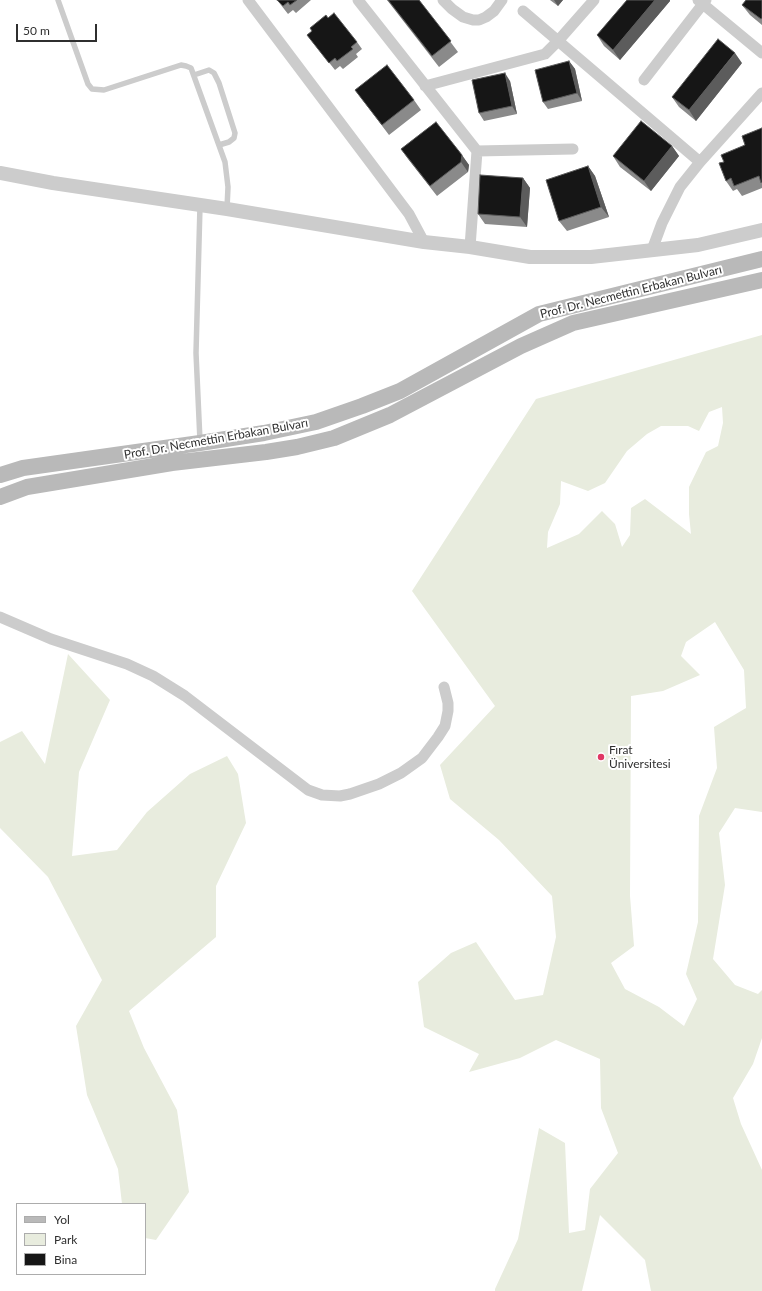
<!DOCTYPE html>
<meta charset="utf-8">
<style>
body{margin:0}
#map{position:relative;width:762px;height:1291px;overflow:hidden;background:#fff;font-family:Lato,sans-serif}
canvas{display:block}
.legend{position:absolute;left:16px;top:1203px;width:130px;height:72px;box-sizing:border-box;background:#fff;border:1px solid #acacac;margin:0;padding:5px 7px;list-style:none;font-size:12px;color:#2f2f2f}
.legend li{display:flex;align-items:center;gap:8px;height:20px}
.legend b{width:20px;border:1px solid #acacac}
.scale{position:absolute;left:16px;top:24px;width:81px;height:18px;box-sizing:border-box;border:2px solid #2f2f2f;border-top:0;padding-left:5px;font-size:12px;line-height:14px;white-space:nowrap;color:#2f2f2f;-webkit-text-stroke:3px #fff;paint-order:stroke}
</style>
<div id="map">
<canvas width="762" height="1291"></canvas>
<ul class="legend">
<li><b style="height:5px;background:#b9b9b9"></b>Yol</li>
<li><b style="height:11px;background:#e8ecde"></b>Park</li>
<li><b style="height:11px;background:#161616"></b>Bina</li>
</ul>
<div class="scale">50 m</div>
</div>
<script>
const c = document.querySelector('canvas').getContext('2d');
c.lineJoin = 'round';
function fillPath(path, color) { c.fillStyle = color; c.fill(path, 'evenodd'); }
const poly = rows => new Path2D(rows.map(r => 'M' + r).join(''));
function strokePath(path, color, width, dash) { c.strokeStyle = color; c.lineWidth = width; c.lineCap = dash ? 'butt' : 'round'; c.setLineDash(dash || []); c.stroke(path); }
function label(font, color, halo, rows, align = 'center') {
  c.font = font + ' Lato,sans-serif'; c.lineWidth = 4; c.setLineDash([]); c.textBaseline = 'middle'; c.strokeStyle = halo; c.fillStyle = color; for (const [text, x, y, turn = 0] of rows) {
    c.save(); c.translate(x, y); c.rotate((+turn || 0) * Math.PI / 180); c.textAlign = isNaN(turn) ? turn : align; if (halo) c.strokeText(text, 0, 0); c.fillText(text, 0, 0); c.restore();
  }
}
fillPath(poly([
 [762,335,762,812,735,808,719,833,725,885,713,959,735,985,758,994,762,990,762,1038,753,1064,733,1098,741,1124,762,1170,762,1291,651,1291,645,1260,600,1215,582,1291,495,1291,495,1289,518,1239,539,1128,565,1143,569,1233,585,1230,590,1189,618,1153,601,1108,600,1059,556,1040,520,1058,469,1072,479,1054,424,1027,418,982,451,953,476,942,515,1000,543,995,556,937,552,896,499,840,450,799,440,765,495,706,412,591,536,399],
 [722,407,723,423,718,446,706,452,689,487,689,514,691,534,645,499,631,508,630,535,622,547,615,524,602,511,579,534,547,548,548,532,560,504,561,481,588,491,605,483,627,451,647,434,661,426,688,426,699,431,709,412],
 [715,622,744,670,746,708,714,727,717,768,699,816,698,922,686,974,697,999,684,1026,659,1007,625,989,611,963,634,946,630,896,631,696,663,691,700,675,681,656,686,642],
 [68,654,110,700,79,772,72,856,117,850,147,812,190,774,227,756,238,774,246,823,216,886,216,937,129,1011,144,1048,177,1110,189,1192,156,1240,145,1238,145,1204,122,1204,118,1169,87,1095,76,1026,102,980,48,877,0,828,0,742,22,731,45,764]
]), '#e8ecde');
strokePath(poly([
 [58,0,88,84,92,89,104,90,181,65,186,66,191,68,225,162,228,187,227,208],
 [194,75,209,70,214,73,219,83,235,133,234,138,229,142,219,145],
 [200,441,196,353,200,206]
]), '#ccc', 5.5);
strokePath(poly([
 [248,0,409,214,424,242],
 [358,0,477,151,573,149],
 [443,0,452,9,463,17,473,20,479,20,486,17,494,11,502,0],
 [698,0,762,53],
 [523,11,700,162],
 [644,80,706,0],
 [425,86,545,54,558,41,594,0],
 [470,247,477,151],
 [652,250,662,223,680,187,700,162,762,93],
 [0,617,51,639,127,664,153,676,185,696,308,790,322,795,340,796,350,794,379,784,401,773,422,758,438,737,445,726,448,711,448,703,444,687]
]), '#ccc', 11);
strokePath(poly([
 [0,173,53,183,227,209,424,242,470,247,530,257,591,257,698,245,762,230]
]), '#ccc', 14);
strokePath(poly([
 [0,475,23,468,200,443,264,433,316,422,362,406,400,391,539,314,762,259],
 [0,497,27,487,172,463,266,452,297,447,334,438,390,415,521,346,573,323,762,280]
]), '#b9b9b9', 16);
fillPath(poly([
 [277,0,311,0,296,13,293,10,288,14],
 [387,0,419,0,458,52,439,67],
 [550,0,563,0,558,6],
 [627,0,670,0,670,1,620,60,604,46,597,35],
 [762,0,762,25,750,15,742,5],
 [328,18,357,42,362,49,356,54,358,57,343,69,340,66,335,70,307,35],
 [569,61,575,69,582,101,548,109,543,102],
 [742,63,696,121,679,107,672,97],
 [510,81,517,114,484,121,479,113],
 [355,90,414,100,421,110,389,135],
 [436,122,469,165,468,172,437,196,408,159,401,149],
 [762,128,762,188,742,196,737,189,733,191,726,181,724,162,745,145],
 [672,146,679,156,651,191,620,167,613,156],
 [588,166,595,176,609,217,567,231,559,221],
 [523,178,530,188,527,227,485,224,478,214]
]), '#8a8a8a');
fillPath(poly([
 [554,0,563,0,558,6],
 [655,0,670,0,670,1,620,60,613,50],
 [735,53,742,63,696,121,689,110],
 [569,61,575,69,582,101,577,93],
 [505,73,510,81,517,114,512,106],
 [672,146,679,156,651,191,644,181],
 [462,155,469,165,468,172,461,162],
 [588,166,595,176,609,217,601,207],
 [523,178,530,188,527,227,520,217]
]), '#5c5c5c');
const building = poly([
 [277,0,297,0,290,5,288,2,283,6,277,0],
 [388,0,419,0,451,41,432,56,388,0],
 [627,0,655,0,613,50,597,35,627,0],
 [746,0,762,0,762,18,761,19,742,5,746,0],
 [334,13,357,42,351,47,353,49,337,61,335,58,329,63,307,35,312,31,310,28,326,15,328,18,334,13],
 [718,39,735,53,689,110,672,97,718,39],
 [569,61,577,93,543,102,535,70,569,61],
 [387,65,414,100,382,125,355,90,387,65],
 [505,73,512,106,479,113,472,80,505,73],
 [641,121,672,146,644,181,613,156,641,121],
 [436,122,462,155,461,162,430,186,401,149,436,122],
 [762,128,762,182,761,183,759,176,734,186,731,178,726,181,719,163,724,162,721,155,745,145,742,136,762,128],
 [588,166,601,207,559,221,546,180,588,166],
 [480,175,523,178,520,217,478,214,480,175]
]);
fillPath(building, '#161616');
strokePath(building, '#5c5c5c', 1);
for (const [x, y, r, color] of [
 [601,757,4,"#e03764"]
]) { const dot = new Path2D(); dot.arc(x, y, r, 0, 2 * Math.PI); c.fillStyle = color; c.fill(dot); strokePath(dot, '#fff', 1.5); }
label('12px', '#2f2f2f', '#fff', [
 ["Prof. Dr. Necmettin Erbakan Bulvarı",631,292,-14],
 ["Prof. Dr. Necmettin Erbakan Bulvarı",216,439,-10]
]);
label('12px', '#2f2f2f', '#fff', [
 ["Fırat",609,750],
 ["Üniversitesi",609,764]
], 'left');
</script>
